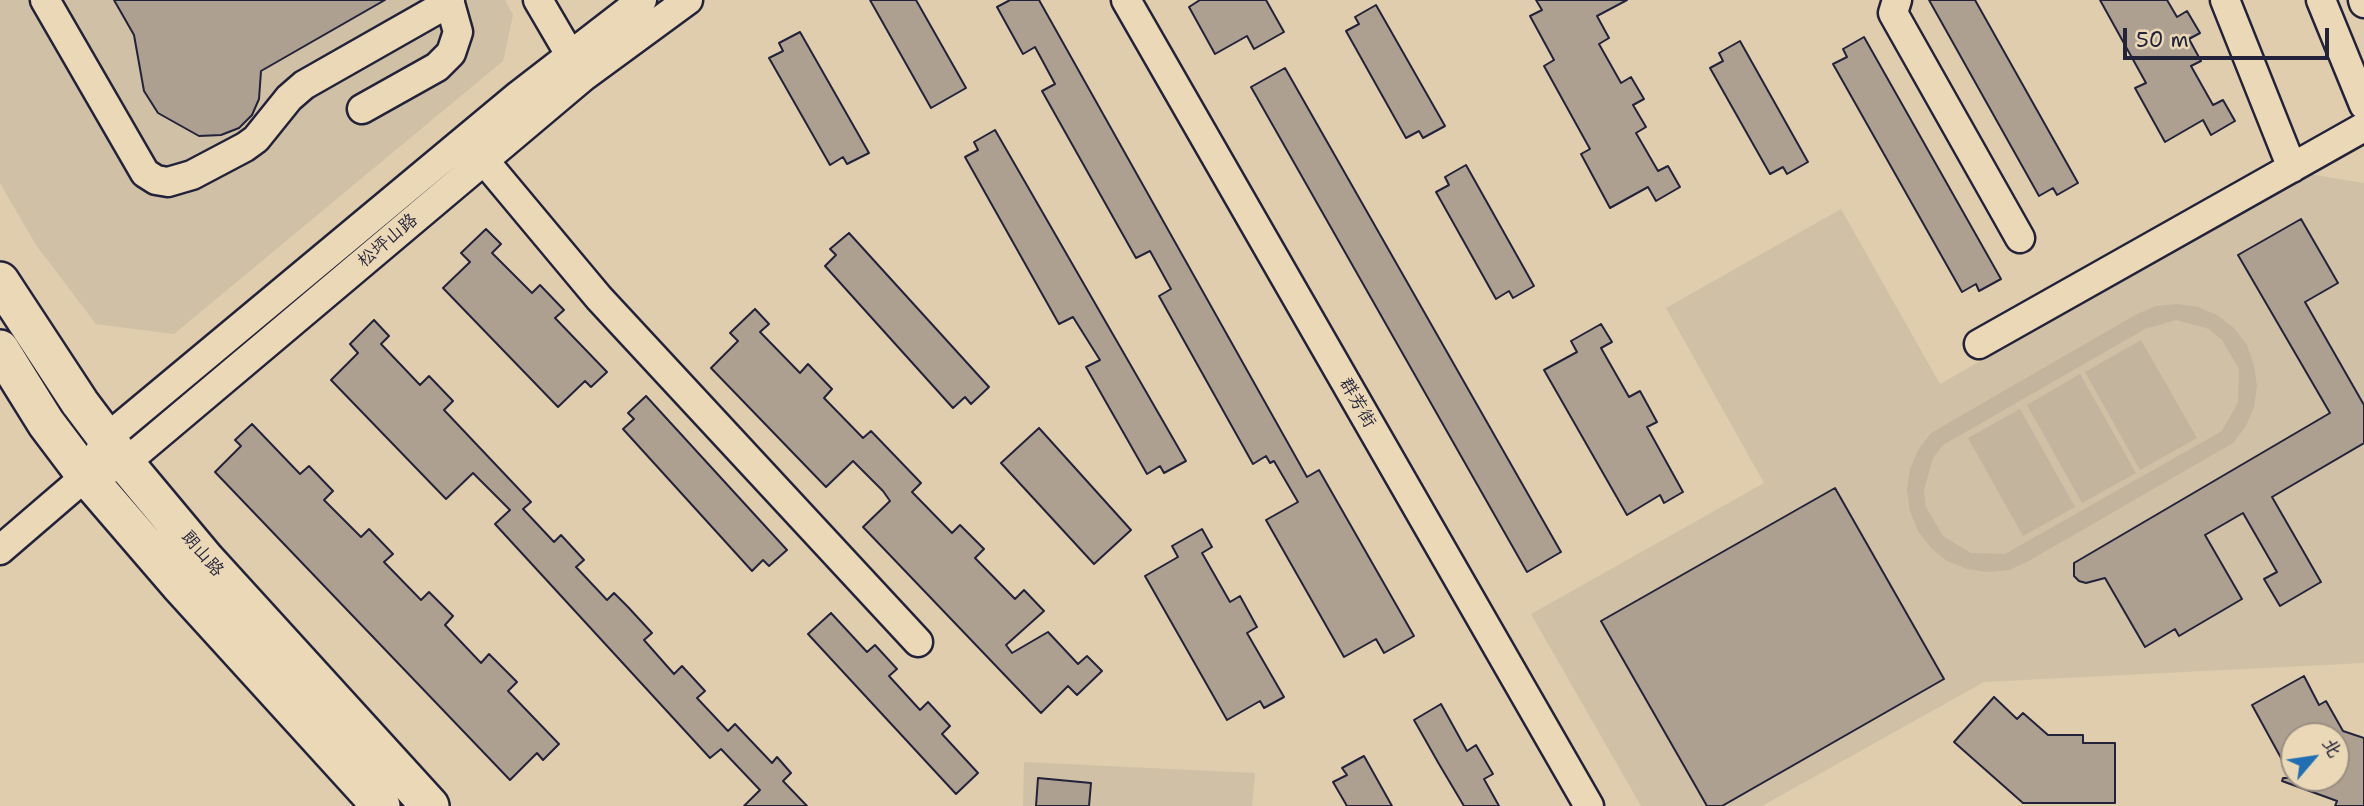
<!DOCTYPE html>
<meta charset="utf-8">
<style>
body{margin:0}
#map{position:relative;width:2364px;height:806px;overflow:hidden;background:#dfcdae;font-family:"Shantell Sans","LXGW WenKai TC",sans-serif}
canvas{display:block}
.north{position:absolute;left:2280px;top:722px;width:70px;height:70px;box-sizing:border-box;background:#ebd8b6;border:2px solid #9b8f85;border-radius:50%;rotate:61deg;font-size:19px;font-weight:700;line-height:28px;text-align:center;color:#22223b}
.north::after{content:'';display:block;margin:auto;width:24px;height:32px;background:#1f6fb2;clip-path:polygon(50% 0,100% 100%,50% 72%,0 100%)}
.scale{position:absolute;left:2123px;top:28px;width:206px;height:32px;box-sizing:border-box;border:4px solid #22223b;border-top:0;padding-left:9px;font-size:21px;line-height:24px;white-space:nowrap;color:#22223b;-webkit-text-stroke:5px #ebd8b6;paint-order:stroke}
</style>
<div id="map">
<canvas width="2364" height="806"></canvas>
<div class="north">北</div>
<div class="scale">50 m</div>
</div>
<script>
const c = document.querySelector('canvas').getContext('2d');
c.lineJoin = 'round';
function fillPath(path, color) { c.fillStyle = color; c.fill(path, 'evenodd'); }
const poly = rows => new Path2D(rows.map(r => 'M' + r).join(''));
function strokePath(path, color, width, dash) { c.strokeStyle = color; c.lineWidth = width; c.lineCap = dash ? 'butt' : 'round'; c.setLineDash(dash || []); c.stroke(path); }
function label(font, color, halo, rows, align = 'center') {
  c.font = font + ' "Shantell Sans","LXGW WenKai TC",sans-serif'; c.lineWidth = 6; c.setLineDash([]); c.textBaseline = 'middle'; c.strokeStyle = halo; c.fillStyle = color; for (const [text, x, y, turn = 0] of rows) {
    c.save(); c.translate(x, y); c.rotate((+turn || 0) * Math.PI / 180); c.textAlign = isNaN(turn) ? turn : align; if (halo) c.strokeText(text, 0, 0); c.fillText(text, 0, 0); c.restore();
  }
}
fillPath(poly([
 [0,0,505,0,513,15,503,61,174,334,96,324,36,245,0,183],
 [2309,174,2364,183,2364,663,1984,682,1762,806,1641,806,1531,614,1764,483,1666,308,1841,209,1940,384],
 [1024,762,1255,773,1252,806,1023,806]
]), '#d0c0a5');
fillPath(poly([
 [2177,304,2198,307,2217,315,2234,328,2247,345,2254,365,2257,386,2254,407,2246,426,2233,443,2027,562,2009,570,1988,572,1967,569,1947,561,1931,548,1918,531,1910,511,1907,490,1910,469,1918,450,1931,433,2137,314,2156,306],
 [2176,320,2209,329,2222,340,2239,369,2238,402,2222,431,2005,554,1971,553,1943,536,1926,507,1924,490,1933,458,1943,445,2145,329],
 [2141,340,2197,438,2140,470,2085,372],
 [2080,374,2136,473,2082,503,2027,405],
 [2020,409,2075,507,2023,536,1968,438]
]), '#c3b49d');
const building = poly([
 [114,0,385,0,261,71,259,99,252,115,239,128,221,135,199,136,158,113,144,91,134,35,114,0],
 [870,0,916,0,966,88,931,108,870,0],
 [1010,0,1039,0,1307,477,1319,470,1414,636,1384,653,1376,639,1344,657,1266,520,1298,502,1274,461,1270,463,1266,456,1253,464,1159,296,1171,289,1150,251,1136,258,1042,91,1055,84,1035,47,1023,54,997,7,1010,0],
 [1200,0,1266,0,1284,32,1254,49,1247,36,1215,54,1189,7,1200,0],
 [1536,0,1627,0,1597,16,1609,38,1599,44,1621,83,1631,77,1644,99,1633,105,1646,127,1636,133,1658,171,1668,166,1680,187,1656,201,1648,187,1610,208,1581,154,1590,149,1544,66,1554,60,1530,16,1542,10,1536,0],
 [1929,0,1975,0,2078,183,2057,195,2053,188,2039,196,1929,0],
 [2100,0,2167,0,2177,17,2187,11,2200,33,2189,39,2201,61,2191,66,2213,105,2223,100,2235,121,2211,135,2203,120,2165,142,2135,88,2146,83,2100,0],
 [1376,5,1445,126,1423,138,1419,131,1406,138,1346,31,1359,24,1355,17,1376,5],
 [800,32,869,153,847,164,843,157,830,165,769,58,783,51,779,43,800,32],
 [1864,37,2001,279,1979,291,1976,284,1962,292,1833,64,1847,57,1843,49,1864,37],
 [1740,41,1808,162,1787,174,1783,167,1770,174,1710,68,1723,61,1719,53,1740,41],
 [1285,68,1561,552,1527,572,1251,87,1285,68],
 [995,130,1186,461,1164,473,1160,466,1147,474,1086,367,1100,360,1073,317,1059,324,965,157,978,150,974,142,995,130],
 [1466,165,1534,286,1513,298,1509,291,1496,299,1436,192,1449,185,1445,177,1466,165],
 [2301,219,2338,283,2305,302,2364,405,2364,443,2272,497,2321,582,2280,606,2264,579,2277,572,2243,513,2205,535,2242,599,2179,636,2175,629,2145,647,2105,578,2086,583,2079,581,2074,576,2074,563,2330,413,2238,255,2301,219],
 [486,229,501,244,492,253,532,293,540,285,564,310,555,318,607,372,591,387,585,381,558,407,443,288,470,262,461,253,486,229],
 [849,233,989,387,971,404,965,397,953,408,825,266,836,255,830,249,849,233],
 [755,309,769,324,760,332,800,373,808,364,832,389,824,398,863,438,871,431,921,483,912,492,952,533,960,525,984,549,975,558,1015,599,1024,590,1044,611,1006,645,1012,653,1048,632,1078,664,1087,656,1102,671,1077,695,1068,686,1041,713,863,527,890,501,883,491,853,461,826,487,711,368,738,341,730,333,755,309],
 [374,320,389,336,381,344,420,385,429,376,453,401,444,410,531,502,523,509,554,542,561,535,584,560,576,567,607,600,614,593,628,607,652,633,644,640,674,674,682,666,705,691,697,698,728,731,735,724,772,763,777,757,791,773,783,781,807,806,744,806,760,790,721,749,710,758,495,524,510,510,473,473,446,499,331,380,358,353,350,344,374,320],
 [1601,324,1612,342,1601,348,1629,397,1640,391,1657,422,1647,427,1683,492,1664,503,1660,495,1627,515,1544,370,1577,352,1571,341,1601,324],
 [646,396,787,550,769,566,763,560,752,571,623,429,634,419,628,413,646,396],
 [252,424,300,474,309,466,333,491,324,500,361,537,369,529,393,554,384,562,421,600,429,592,453,616,445,625,481,663,489,654,517,682,508,691,559,744,543,760,537,753,510,780,215,472,241,446,235,440,252,424],
 [1039,428,1131,530,1094,564,1001,463,1039,428],
 [1835,488,1944,679,1722,806,1707,806,1601,621,1835,488],
 [1202,529,1212,547,1202,553,1230,602,1240,596,1257,627,1247,633,1284,697,1264,708,1260,701,1227,720,1145,576,1178,557,1172,546,1202,529],
 [831,613,867,652,875,645,897,669,889,676,920,710,928,702,950,726,942,734,978,773,956,794,808,634,831,613],
 [2304,676,2319,705,2326,701,2343,731,2364,738,2364,806,2335,806,2337,801,2282,781,2283,778,2292,778,2252,705,2304,676],
 [2294,736,2336,736,2336,778,2294,778,2294,736],
 [1994,697,2017,719,2023,713,2048,735,2083,735,2083,743,2115,743,2115,803,2023,803,1954,742,1994,697],
 [1441,704,1467,751,1476,745,1493,774,1484,779,1499,806,1464,806,1439,764,1414,720,1441,704],
 [1364,756,1392,806,1347,806,1333,782,1347,775,1342,768,1364,756],
 [1038,778,1091,783,1089,806,1036,806,1038,778]
]);
fillPath(building, '#ada090');
strokePath(building, '#22223b', 2);
const minor = poly([
 [45,0,145,173,156,180,168,182,192,175,245,147,256,139,289,98,304,85,450,2],
 [538,0,579,70],
 [1126,0,1589,806],
 [1897,0,1893,13,2020,238],
 [2225,0,2292,168],
 [2321,0,2364,105],
 [2363,0,2364,3],
 [362,109,437,67,451,53,458,32,449,0],
 [472,146,599,298,918,642],
 [1979,344,2364,127],
 [106,470,125,463,583,77,688,0],
 [0,550,86,476,107,438,519,95,642,0]
]);
const major = poly([
 [0,281,80,403,125,463,206,560,430,806],
 [0,349,46,423,86,476,179,584,381,806]
]);
strokePath(minor, '#22223b', 33);
strokePath(major, '#22223b', 42);
strokePath(minor, '#ebd8b6', 28);
strokePath(major, '#ebd8b6', 37);
label('18px', '#22223b', '#ebd8b6', [
 ["松坪山路",388,241,-40],
 ["群芳街",1357,403,60],
 ["朗山路",202,554,49]
]);
</script>
